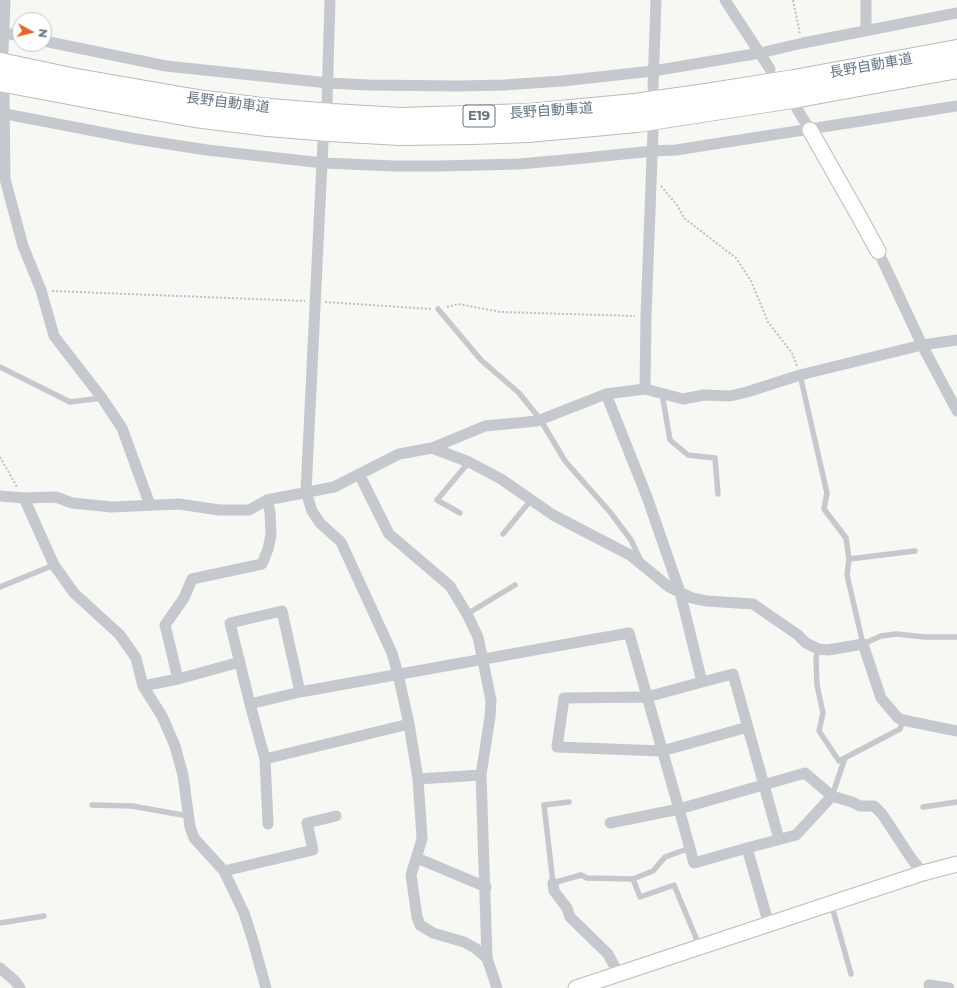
<!DOCTYPE html>
<meta charset="utf-8">
<style>
body{margin:0}
#map{position:relative;width:957px;height:988px;overflow:hidden;background:#f7f7f4;font-family:Montserrat,sans-serif}
canvas{display:block}
.north{position:absolute;left:12px;top:12px;width:40px;height:40px;box-sizing:border-box;background:#fff;border:1px solid #c2c7ce;border-radius:50%;rotate:97deg;font-size:11px;font-weight:700;line-height:16px;text-align:center;color:#667485}
.north::after{content:'';display:block;margin:auto;width:14px;height:18px;background:#e1672a;clip-path:polygon(50% 0,100% 100%,50% 72%,0 100%)}
</style>
<div id="map">
<canvas width="957" height="988"></canvas>
<div class="north">N</div>
</div>
<script>
const c = document.querySelector('canvas').getContext('2d');
c.lineJoin = 'round';
const poly = rows => new Path2D(rows.map(r => 'M' + r).join(''));
function strokePath(path, color, width, dash) { c.strokeStyle = color; c.lineWidth = width; c.lineCap = dash ? 'butt' : 'round'; c.setLineDash(dash || []); c.stroke(path); }
function label(font, color, halo, rows, align = 'center') {
  c.font = font + ' Montserrat,"Noto Sans JP",sans-serif'; c.lineWidth = 4; c.setLineDash([]); c.textBaseline = 'middle'; c.strokeStyle = halo; c.fillStyle = color; for (const [text, x, y, turn = 0] of rows) {
    c.save(); c.translate(x, y); c.rotate((+turn || 0) * Math.PI / 180); c.textAlign = isNaN(turn) ? turn : align; if (halo) c.strokeText(text, 0, 0); c.fillText(text, 0, 0); c.restore();
  }
}
const secondary = poly([
 [810,130,860,218,878,251],
 [576,988,923,873,957,864]
]);
const highway = poly([
 [0,63,71,78,198,100,270,109,332,114,401,118,528,114,635,104,706,94,794,80,957,50],
 [0,81,138,107,195,117,268,126,329,131,400,135,473,134,528,132,637,122,799,97,957,68]
]);
strokePath(secondary, '#b7bbc0', 17);
strokePath(highway, '#b8babe', 22);
strokePath(poly([
 [793,0,800,34],
 [661,186,677,205,684,218,736,258,751,281,768,322,792,353,797,366],
 [52,291,305,301],
 [325,302,431,309],
 [447,307,458,304,501,312,635,316],
 [0,457,17,487]
]), '#bdbfc1', 2, [2, 2]);
strokePath(poly([
 [438,309,481,360,519,393,540,419,565,461,610,512,631,540,640,559],
 [0,367,70,402,102,398],
 [800,375,827,493,824,509,846,538,849,559,847,575,863,644,881,636,896,634,925,637,957,637],
 [662,394,670,440,688,455,715,458,718,494],
 [460,513,437,500,469,462],
 [503,534,531,500],
 [849,559,915,551],
 [0,587,54,565],
 [467,614,515,585],
 [818,649,816,659,817,685,823,713,819,731,839,761,900,729,903,720],
 [832,796,845,758],
 [569,802,544,805,553,883,581,875,587,878,633,879,640,897,674,885,699,945],
 [92,805,132,806,188,816],
 [923,807,957,802],
 [633,879,653,871,665,857,690,848],
 [831,903,851,974],
 [0,923,44,916]
]), '#c5c8cc', 5.5);
strokePath(poly([
 [725,0,770,69],
 [866,0,866,30],
 [0,32,20,36],
 [44,41,166,66,328,83,369,85,459,86,504,85,562,81,653,71,760,53,803,43,957,13],
 [3,52,5,0],
 [653,88,656,0],
 [4,96,5,179,23,246,41,290,54,336,102,398,122,428,150,505],
 [327,103,330,0],
 [797,109,810,130],
 [0,113,136,139,207,150,323,163,395,166,440,166,519,164,575,159,653,151,676,150,957,106],
 [323,142,306,492,312,511,320,523,341,542,392,653,398,674,409,724,418,779,421,823,422,839,411,875,417,917,420,925,433,933,464,942,475,948,487,958,497,988],
 [878,251,922,345,957,411],
 [645,389,646,316,653,132],
 [606,394,647,497,680,592,702,682,733,674,779,839],
 [432,448,469,462,501,479,553,515,630,555,669,587,692,598,707,601,753,604,798,635,806,643,818,649,828,650,863,644,881,698,898,718,903,720,957,731],
 [359,474,389,534,450,586,467,614,478,637,491,700,490,717,481,775,487,958],
 [0,496,24,498,56,497,72,503,112,507,179,504,219,510,249,510,267,500,334,487,399,454,432,448,485,426,537,421,606,394,645,389,683,399,704,395,730,396,747,392,800,375,922,345,957,340],
 [24,498,54,565,74,593,120,635,136,658,143,686,162,716,175,746,183,775,190,827,194,838,224,871,244,913,253,941,266,988],
 [178,679,165,625,184,598,192,579,262,564,268,549,271,535,270,512,267,500],
 [702,682,647,697,564,698,557,747,662,751,748,727],
 [143,686,178,679,240,662],
 [250,704,230,623,282,611,300,692],
 [409,724,265,759,250,704,300,692,629,633,679,809,610,823],
 [265,759,268,824],
 [418,779,481,775],
 [747,848,796,835,832,796],
 [417,858,486,887],
 [224,871,313,850,307,823,336,816],
 [553,883,554,891,567,908,570,917,608,954,618,973],
 [769,925,747,848,694,863,679,809,805,773,832,796,852,802,860,806,874,806,882,814,911,858,923,873],
 [0,968,15,981,20,988],
 [929,985,949,988]
]), '#c5c8cc', 11);
strokePath(secondary, '#fff', 15);
strokePath(highway, '#fff', 20);
for (const [x, y, w] of [
 [479,116,32]
]) { const box = new Path2D(); box.roundRect(x - w / 2, y - 11, w, 22, 3); c.fillStyle = '#fff'; c.fill(box); strokePath(box, '#667485', 1); }
label('bold 13px', '#667485', null, [
 ["E19",479,116]
]);
label('14px', '#667485', '#fff', [
 ["長野自動車道",871,66,-10],
 ["長野自動車道",228,103,7],
 ["長野自動車道",551,111,-4]
]);
</script>
